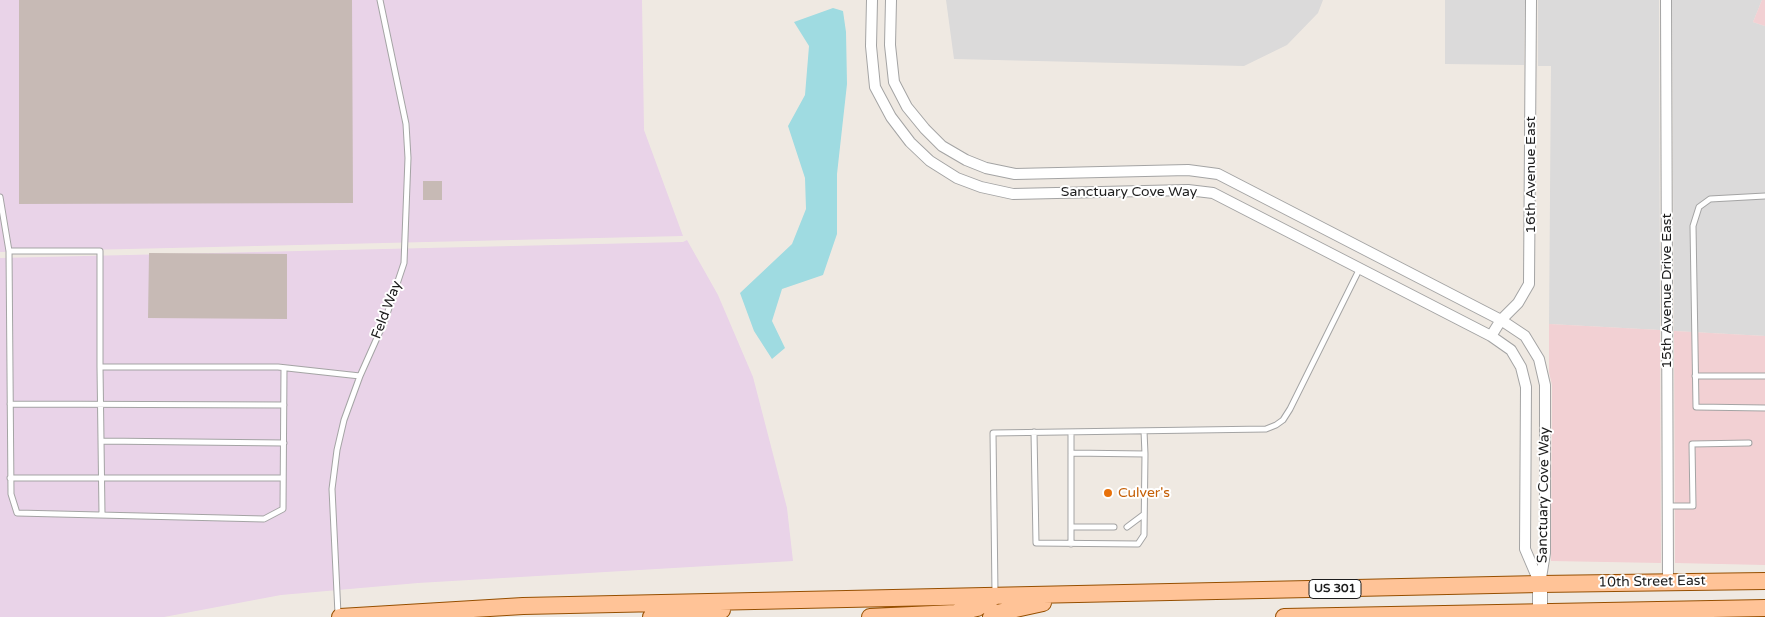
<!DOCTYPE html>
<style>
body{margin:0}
canvas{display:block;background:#efe9e2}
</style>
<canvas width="1765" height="617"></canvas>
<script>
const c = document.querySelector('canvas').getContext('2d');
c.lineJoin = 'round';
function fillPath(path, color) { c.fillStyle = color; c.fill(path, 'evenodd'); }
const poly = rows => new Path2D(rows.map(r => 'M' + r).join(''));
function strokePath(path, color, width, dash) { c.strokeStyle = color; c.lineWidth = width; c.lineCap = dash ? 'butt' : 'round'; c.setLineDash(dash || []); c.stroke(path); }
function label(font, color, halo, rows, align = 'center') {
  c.font = font + ' "Varela Round",sans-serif'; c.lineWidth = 4; c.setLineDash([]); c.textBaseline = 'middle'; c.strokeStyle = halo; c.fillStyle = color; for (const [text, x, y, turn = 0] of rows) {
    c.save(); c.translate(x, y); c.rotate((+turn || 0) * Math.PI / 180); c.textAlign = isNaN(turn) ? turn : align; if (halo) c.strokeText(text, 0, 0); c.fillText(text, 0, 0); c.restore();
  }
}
fillPath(poly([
 [946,0,1323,0,1318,13,1287,45,1244,66,954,59],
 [1445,0,1525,0,1524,65,1445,64],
 [1538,0,1659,0,1660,330,1549,324,1551,66,1538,66],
 [1672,0,1762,0,1753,22,1765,26,1765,336,1674,331]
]), '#dbdada');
fillPath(poly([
 [1762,0,1765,0,1765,26,1753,22],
 [1549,324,1660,330,1661,563,1551,561,1552,385,1549,372],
 [1674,331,1765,336,1765,565,1675,563]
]), '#f2d0d3');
fillPath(poly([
 [0,0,642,0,644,130,683,236,0,252],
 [687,240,718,295,753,377,787,508,793,561,418,583,281,595,164,617,0,617,0,258,683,242]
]), '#e9d3e8');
fillPath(poly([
 [833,8,843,11,846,32,847,84,837,174,837,234,823,275,782,289,772,321,785,348,772,359,754,331,740,293,792,244,806,209,805,178,788,126,805,95,809,46,794,22]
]), '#9fdbe1');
fillPath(poly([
 [19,0,352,0,353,203,19,204],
 [423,181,442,181,442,200,423,200],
 [149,253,287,254,287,319,148,318]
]), '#c7bab5');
const service = poly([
 [1765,196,1710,199,1699,207,1693,226,1696,407,1765,408],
 [0,197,9,251,100,251,100,367,278,367,360,376],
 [9,251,11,494,17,513,264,519,283,509,284,368],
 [100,367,102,514],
 [1695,376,1765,376],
 [10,404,284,405],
 [1144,431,1145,454],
 [1034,432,1036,543,1138,544,1144,535,1145,454,1071,453],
 [1071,432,1071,544],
 [101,441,284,443],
 [10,478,283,478],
 [1668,506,1693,506,1692,444,1749,443],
 [1071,527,1114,527],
 [1127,527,1143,515],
 [995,593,993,433,1266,429,1276,425,1283,420,1290,409,1360,268],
 [338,614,332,489,337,450,344,420,360,376,385,320,404,263,408,158,406,124,380,0]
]);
const minor = poly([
 [872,0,871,46,875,87,891,117,910,142,930,161,957,178,981,187,1013,194,1188,190,1213,193,1491,336,1511,350,1521,367,1526,387,1525,549,1540,584],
 [891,0,890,45,894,82,907,107,925,129,942,146,966,160,986,168,1015,174,1188,170,1218,174,1501,320,1525,336,1539,359,1545,385,1545,553,1540,584],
 [1666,0,1668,582],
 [1491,336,1501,320,1518,303,1529,284,1531,0]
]);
const tertiary = poly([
 [1540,584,1540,617]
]);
const primary = poly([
 [340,617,523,606,1540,584,1765,581],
 [651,617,692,616,722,610],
 [870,617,955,613,977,608,995,596],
 [991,617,997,613,1043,603],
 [1284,617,1765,608]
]);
strokePath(service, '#a4a4a4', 7);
strokePath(minor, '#a4a4a4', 12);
strokePath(tertiary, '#a4a4a4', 16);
strokePath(primary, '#964f00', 18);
strokePath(service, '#fff', 5);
strokePath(minor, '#fff', 10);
strokePath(tertiary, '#fff', 14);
strokePath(primary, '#ffc397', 16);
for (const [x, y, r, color] of [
 [1108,493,5,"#e8710a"]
]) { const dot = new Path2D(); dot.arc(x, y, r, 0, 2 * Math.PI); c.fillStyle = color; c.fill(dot); strokePath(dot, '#fff', 2); }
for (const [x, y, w] of [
 [1335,589,52]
]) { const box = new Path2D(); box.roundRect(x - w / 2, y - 9.5, w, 19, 4); c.fillStyle = '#fff'; c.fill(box); strokePath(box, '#1d1d1d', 1); }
label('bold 12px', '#1d1d1d', null, [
 ["US 301",1335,589]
]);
label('14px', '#1d1d1d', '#fff', [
 ["16th Avenue East",1531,175,-90],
 ["Sanctuary Cove Way",1129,192],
 ["15th Avenue Drive East",1667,291,-90],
 ["Feld Way",387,310,-69],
 ["Sanctuary Cove Way",1544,495,-89],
 ["10th Street East",1652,582,-1]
]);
label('14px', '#c56008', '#fff', [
 ["Culver's",1118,493]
], 'left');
</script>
